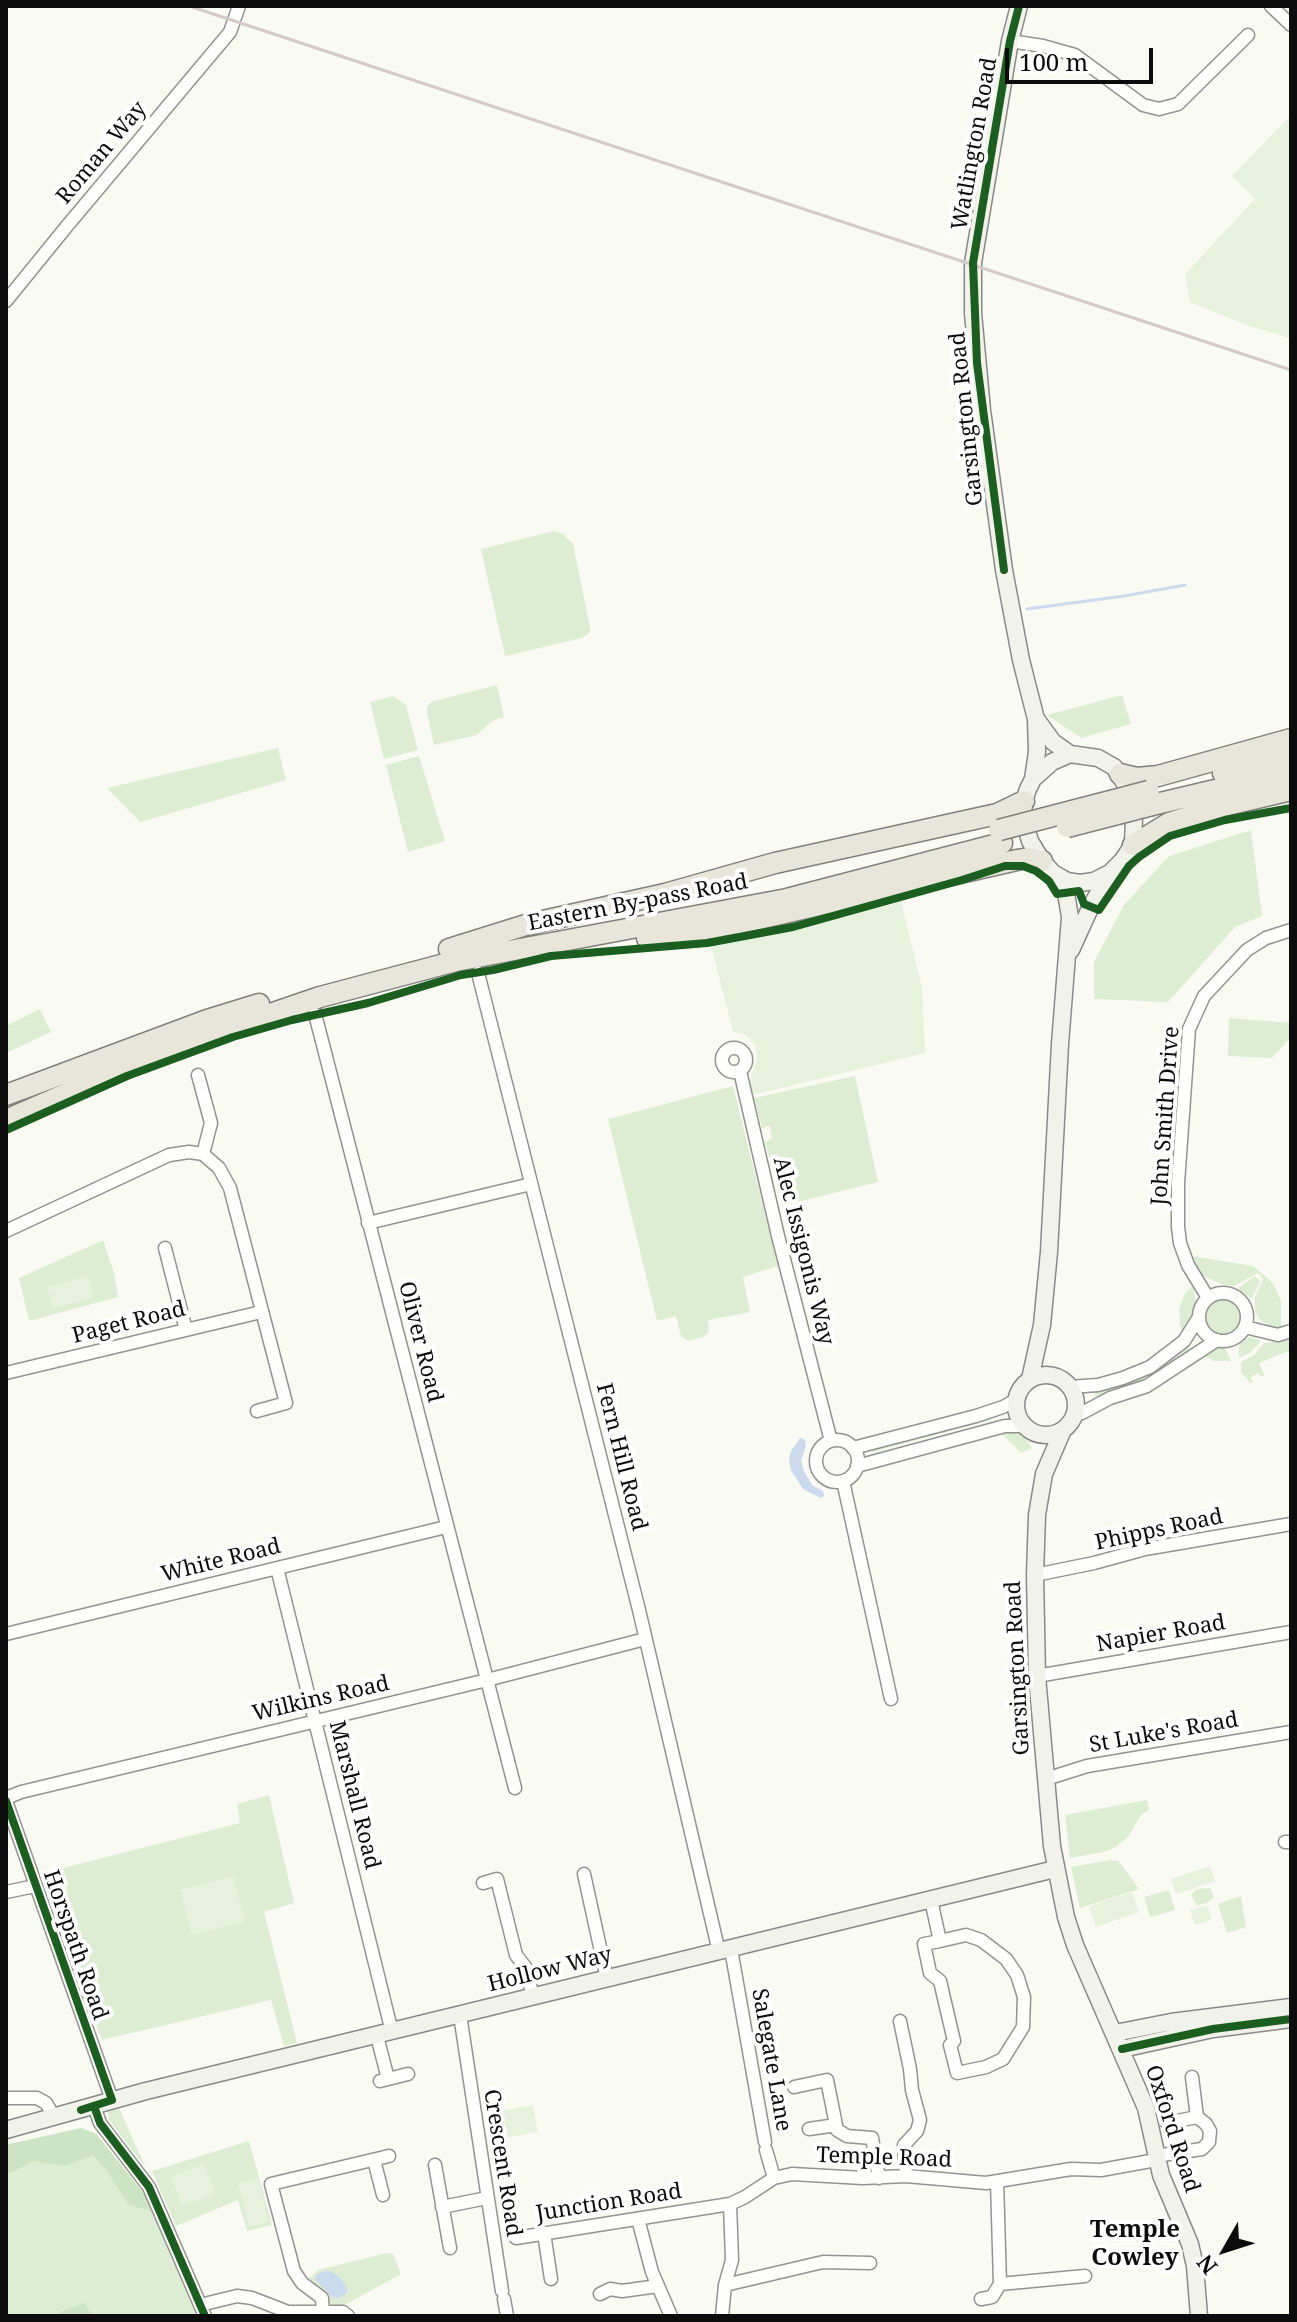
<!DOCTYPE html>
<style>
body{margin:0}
#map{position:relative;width:1297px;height:2322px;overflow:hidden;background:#f9faf2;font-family:"Noto Serif",serif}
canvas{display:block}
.frame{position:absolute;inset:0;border:8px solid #0c0c0c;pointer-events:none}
.north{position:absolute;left:1185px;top:2210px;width:80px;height:80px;-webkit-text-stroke:6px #fff;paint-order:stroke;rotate:231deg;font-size:22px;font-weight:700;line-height:32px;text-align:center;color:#0c0c0c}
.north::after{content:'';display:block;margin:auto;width:28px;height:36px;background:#0c0c0c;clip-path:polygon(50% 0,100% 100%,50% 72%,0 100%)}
.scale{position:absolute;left:1005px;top:48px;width:148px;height:36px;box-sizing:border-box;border:4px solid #0c0c0c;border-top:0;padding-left:10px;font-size:24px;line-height:28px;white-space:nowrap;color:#0c0c0c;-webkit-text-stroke:6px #fff;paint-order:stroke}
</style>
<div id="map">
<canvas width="1297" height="2322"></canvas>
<div class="frame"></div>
<div class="north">N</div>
<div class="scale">100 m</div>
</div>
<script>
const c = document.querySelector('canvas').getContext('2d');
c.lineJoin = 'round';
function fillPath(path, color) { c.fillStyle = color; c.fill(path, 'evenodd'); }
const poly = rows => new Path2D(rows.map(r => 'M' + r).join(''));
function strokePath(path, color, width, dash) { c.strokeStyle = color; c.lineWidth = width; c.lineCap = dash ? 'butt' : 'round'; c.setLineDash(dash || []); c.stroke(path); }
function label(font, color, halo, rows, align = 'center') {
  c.font = font + ' "Noto Serif",serif'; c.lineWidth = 8; c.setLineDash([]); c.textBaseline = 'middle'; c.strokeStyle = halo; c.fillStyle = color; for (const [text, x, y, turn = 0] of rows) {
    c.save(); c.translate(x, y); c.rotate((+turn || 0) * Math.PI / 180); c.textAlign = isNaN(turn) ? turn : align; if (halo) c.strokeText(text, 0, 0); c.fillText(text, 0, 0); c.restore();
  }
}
fillPath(poly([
 [555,531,563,534,573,544,590,627,590,632,582,638,505,656,481,549],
 [497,685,504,717,492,721,477,735,434,745,427,713,427,707,431,702],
 [1122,695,1131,724,1081,738,1047,715],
 [393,696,406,705,418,750,384,759,370,702],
 [278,748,286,780,140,822,107,788],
 [419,756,445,841,408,852,386,765],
 [1251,830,1262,916,1235,927,1168,1002,1094,999,1094,962,1124,905,1169,856],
 [40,1009,51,1032,6,1053,6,1026],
 [1229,1018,1291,1023,1291,1037,1272,1058,1228,1056],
 [855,1076,878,1182,782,1206,765,1142,772,1138,770,1126,762,1128,754,1098],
 [733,1086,778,1266,743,1277,750,1312,708,1320,709,1332,703,1337,688,1341,681,1336,676,1316,657,1321,608,1119],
 [103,1240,114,1273,118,1297,29,1321,19,1278],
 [1191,1256,1253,1266,1273,1283,1281,1301,1281,1327,1271,1329,1271,1326,1260,1320,1255,1312,1255,1297,1263,1279,1258,1273,1234,1286,1221,1284,1204,1276,1203,1278,1195,1268],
 [1255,1276,1260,1282,1251,1299,1238,1288],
 [1193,1286,1196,1303,1192,1318,1183,1335,1180,1325,1179,1308,1186,1292],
 '1205 1317a18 18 0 1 1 36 0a18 18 0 1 1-36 0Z',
 [1249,1337,1260,1340,1260,1342,1250,1353,1239,1358,1239,1342],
 [1288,1340,1291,1341,1291,1350,1259,1363,1264,1375,1262,1377,1258,1373,1250,1378,1253,1382,1250,1383,1241,1372,1241,1362,1254,1355,1264,1343],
 [1186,1346,1190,1350,1162,1372,1143,1383,1096,1398,1094,1391],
 [1217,1347,1225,1348,1231,1361,1214,1361,1201,1355],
 [990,1417,991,1420,872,1452,871,1448],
 [1004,1429,1016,1432,1026,1439,1032,1448,1021,1453,1000,1432],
 [269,1795,294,1903,264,1912,297,2043,284,2046,271,2000,102,2040,40,1874,240,1823,237,1804],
 [1147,1800,1149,1810,1141,1815,1128,1837,1116,1847,1104,1852,1070,1858,1065,1815],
 [1110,1860,1119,1861,1139,1889,1080,1908,1071,1867],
 [1210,1888,1214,1897,1209,1902,1197,1906,1191,1895,1197,1889],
 [1169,1890,1175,1910,1150,1917,1144,1897],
 [1241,1896,1246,1927,1227,1933,1218,1904],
 [118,2106,146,2168,109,2120,108,2112],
 [81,2128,96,2134,146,2196,199,2316,6,2316,6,2145],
 [249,2141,272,2225,247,2231,238,2200,176,2226,152,2171],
 [387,2253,393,2254,401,2274,343,2306,327,2305,308,2280,318,2270]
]), '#ddedd4');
fillPath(poly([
 [81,2128,96,2134,146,2196,152,2211,129,2205,106,2170,93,2155,65,2166,32,2161,13,2172,6,2173,6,2145],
 [85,2303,92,2316,53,2316,60,2312]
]), '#cce3c4');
fillPath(poly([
 [1289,117,1291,118,1291,339,1244,324,1190,302,1185,274,1255,199,1232,176],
 [901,902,922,987,925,1053,753,1095,750,1080,757,1059,757,1052,755,1044,746,1035,733,1032,711,945],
 [88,1276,93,1298,53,1308,47,1287],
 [1210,1866,1215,1881,1176,1894,1171,1879],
 [233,1876,245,1921,192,1935,180,1890],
 [1132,1892,1139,1912,1096,1927,1089,1906],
 [1207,1905,1212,1919,1195,1925,1190,1910],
 [533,2105,538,2132,491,2140,487,2114],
 [204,2164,215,2193,182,2205,171,2176],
 [258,2178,269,2222,249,2227,238,2183]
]), '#e7f2de');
fillPath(poly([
 [800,1438,805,1440,806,1446,801,1461,804,1471,812,1485,823,1491,824,1496,821,1498,803,1489,791,1470,789,1459,791,1451],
 [329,2271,338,2276,347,2287,347,2292,340,2298,331,2297,328,2292,315,2280,316,2275,321,2272]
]), '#ccdaee');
strokePath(poly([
 [1027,609,1124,596,1185,585]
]), '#ccdaee', 3);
const minor = poly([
 [1271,6,1291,25],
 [1010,41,1043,46,1075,55,1143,105,1159,109,1178,104,1248,35],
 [6,301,67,226,230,32,239,6],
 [478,973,639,1610,719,1952],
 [315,1014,515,1788],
 '722 1060a12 12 0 1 1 24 0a12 12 0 1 1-24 0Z',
 [740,1071,778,1236,831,1441],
 [198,1075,211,1123,203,1154],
 [368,1223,531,1184],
 [6,1231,169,1155,189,1152,203,1154,219,1168,230,1188,286,1403,257,1411],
 [165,1248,186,1330],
 '1199 1317a24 24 0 1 1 48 0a24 24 0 1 1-48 0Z',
 [1208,1298,1188,1265,1180,1243,1178,1227,1178,1183,1189,1029,1204,996,1247,950,1266,938,1291,930],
 [1245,1327,1278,1335,1291,1331],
 [6,1373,261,1312],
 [1069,1387,1098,1385,1123,1378,1150,1367,1184,1341,1199,1317],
 [1075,1414,1082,1413,1110,1398,1147,1386,1217,1340],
 '816 1461a21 21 0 1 1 42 0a21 21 0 1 1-42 0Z',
 [853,1448,976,1416,1003,1407,1016,1400],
 [857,1466,1005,1426,1024,1426],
 [843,1481,891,1699],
 [277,1568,392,2032],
 [1035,1575,1094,1563,1145,1549,1291,1524],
 [6,1634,446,1527],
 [1037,1676,1291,1632],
 [1046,1779,1087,1766,1291,1732],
 [6,1798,21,1792,487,1680,645,1639],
 [6,1801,112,2100],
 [1285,1842,1291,1842],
 [584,1874,607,1979],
 [483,1883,497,1879,516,1955,526,1968,533,1997],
 [6,1892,35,1886],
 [931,1900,940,1941,924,1944,930,1973,940,1981,954,2041,950,2045,957,2073,986,2067,1003,2059,1023,2027,1024,1997,1017,1975,1006,1959,981,1940,966,1935,940,1941],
 [731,1949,765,2142],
 [460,2015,502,2291],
 [900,2021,910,2069,912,2090,920,2120,917,2131,904,2145,906,2176],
 [377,2036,388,2079],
 [1192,2077,1197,2117],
 [380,2081,408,2074],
 [794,2087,827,2080,837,2130,847,2136,872,2138,879,2178],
 [6,2098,37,2098,46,2103,55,2118],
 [94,2106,100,2123,149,2187,205,2316],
 [809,2129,836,2125],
 [766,2150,774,2178],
 [1156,2156,1202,2149,1209,2142,1210,2131,1206,2124,1197,2117,1167,2123],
 [374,2160,383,2195],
 [435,2165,450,2248],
 [997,2181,1000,2284],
 [442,2207,487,2198],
 [638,2219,652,2272,671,2316],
 [544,2233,551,2279],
 [516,2238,730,2204,745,2197,774,2178,792,2174,863,2178,906,2176,986,2183,1071,2169,1101,2170,1156,2160],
 [1000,2284,1085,2276],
 [725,2285,823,2262,870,2263],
 [600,2294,610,2289,622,2291,658,2286],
 [504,2299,507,2316],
 [981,2299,992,2297,1000,2284],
 [200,2305,237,2296,252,2298,288,2312,343,2312,348,2316],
 [323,2313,322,2298,302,2283,294,2271,271,2184,389,2156],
 [722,2316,725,2285,732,2260,730,2204]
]);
const secondary = poly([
 [1019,6,1010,41,973,263,973,313,982,410,1004,570,1021,660,1036,719,1037,752,1033,779],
 [1037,720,1053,742,1070,754],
 [1071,950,1091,906,1110,873,1122,861,1133,845,1134,817,1128,788,1114,767,1098,758,1070,754,1052,762,1033,779,1028,789,1024,801,1023,817,1030,841,1042,861,1053,873,1067,881,1080,883,1094,881,1110,873],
 '1016 1405a30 30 0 1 1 60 0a30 30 0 1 1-60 0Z',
 [1030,1379,1042,1325,1049,1252,1060,1044,1070,917,1066,893,1053,873],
 [1062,1432,1044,1474,1037,1515,1035,1575,1037,1676,1052,1846,1066,1917,1075,1945,1146,2108,1161,2175,1190,2244,1195,2266,1199,2316],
 [1115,2033,1171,2022,1291,2007],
 [1122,2049,1213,2029,1291,2019],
 [6,2130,146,2091,1055,1869]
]);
const trunk = poly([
 [1223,773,1291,756],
 [1120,774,1137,778,1158,776,1291,739],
 [1152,805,1291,772],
 [1133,845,1169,823,1223,806,1291,790],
 [647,938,710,930,1017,860,1029,858,1042,861],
 [449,949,529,924,665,894,775,863,997,814,1024,801],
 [6,1095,207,1020,259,1004],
 [6,1120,177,1046,320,997,456,961,787,899,1002,843]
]);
strokePath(minor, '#939390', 15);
strokePath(secondary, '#898a86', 19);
strokePath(trunk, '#80807d', 23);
strokePath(minor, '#fefefd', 12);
strokePath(secondary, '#f1f3ea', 16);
strokePath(trunk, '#e8e6da', 20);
strokePath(poly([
 [189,6,1291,370]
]), '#d4cac6', 3);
const trunkBridge = poly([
 [1067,827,1152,805],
 [999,830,1149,791]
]);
strokePath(trunkBridge, '#80807d', 23, []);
strokePath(trunkBridge, '#e8e6da', 20);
strokePath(poly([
 [1004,570,977,363,973,263,1010,41,1019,6],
 [6,1130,127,1076,233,1037,292,1020,368,1003,461,975,493,970,551,956,707,943,793,927,962,880,1005,866,1023,866,1036,871,1049,881,1057,894,1079,891,1084,904,1099,910,1129,866,1139,857,1170,836,1225,820,1291,808],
 [6,1801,112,2100,81,2110],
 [1122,2049,1213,2029,1291,2019],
 [94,2106,100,2123,149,2187,205,2316]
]), '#1b5e20', 8);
label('22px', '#0c0c0c', '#fff', [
 ["Watlington Road",975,144,-80],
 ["Roman Way",102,153,-50],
 ["Garsington Road",967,419,-96],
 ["Eastern By-pass Road",638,903,-11],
 ["John Smith Drive",1166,1116,-86],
 ["Alec Issigonis Way",803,1251,76],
 ["Paget Road",129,1323,-14],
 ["Oliver Road",420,1342,76],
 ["Fern Hill Road",621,1457,76],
 ["Phipps Road",1159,1530,-12],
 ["White Road",221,1561,-14],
 ["Napier Road",1161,1634,-10],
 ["Garsington Road",1018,1668,-93],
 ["Wilkins Road",321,1699,-13],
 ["St Luke's Road",1164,1733,-10],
 ["Marshall Road",354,1795,76],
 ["Horspath Road",75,1945,71],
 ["Hollow Way",550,1970,-14],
 ["Salegate Lane",771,2060,80],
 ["Oxford Road",1172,2129,72],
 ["Temple Road",884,2158,2],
 ["Crescent Road",502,2163,81],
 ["Junction Road",609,2203,-9]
]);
label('bold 24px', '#0c0c0c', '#fff', [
 ["Temple",1135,2230],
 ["Cowley",1135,2258]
]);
</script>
